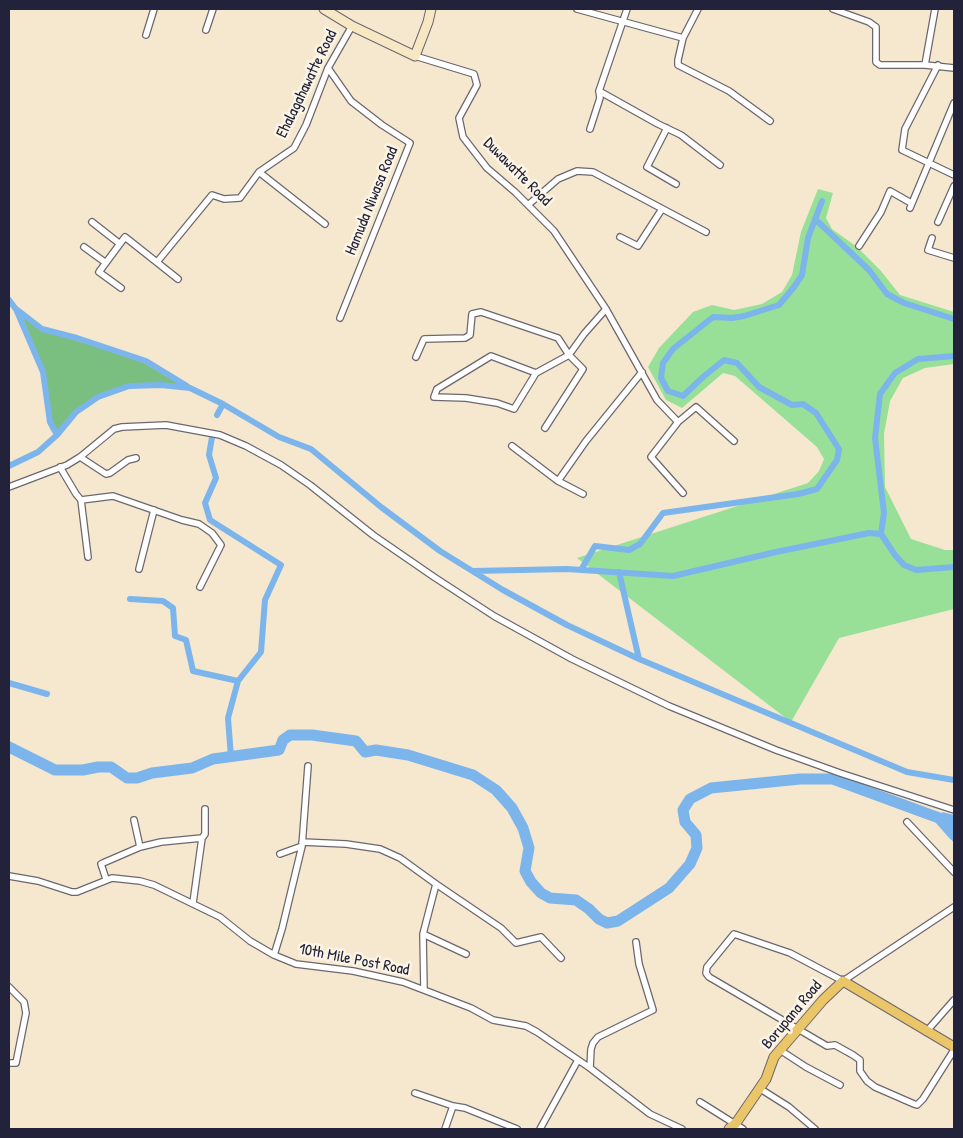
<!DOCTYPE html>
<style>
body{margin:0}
#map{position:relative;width:963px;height:1138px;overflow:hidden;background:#f5e8cf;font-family:"Patrick Hand",sans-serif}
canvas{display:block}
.frame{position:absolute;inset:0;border:10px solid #22223b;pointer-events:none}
</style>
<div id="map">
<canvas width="963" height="1138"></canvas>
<div class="frame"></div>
</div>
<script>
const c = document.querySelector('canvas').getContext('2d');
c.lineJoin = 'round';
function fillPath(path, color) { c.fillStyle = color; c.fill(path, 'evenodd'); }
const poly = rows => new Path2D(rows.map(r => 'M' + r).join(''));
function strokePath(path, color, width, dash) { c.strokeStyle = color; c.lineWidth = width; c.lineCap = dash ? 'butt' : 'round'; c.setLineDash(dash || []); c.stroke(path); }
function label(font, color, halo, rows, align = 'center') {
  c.font = font + ' "Patrick Hand",sans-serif'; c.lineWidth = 5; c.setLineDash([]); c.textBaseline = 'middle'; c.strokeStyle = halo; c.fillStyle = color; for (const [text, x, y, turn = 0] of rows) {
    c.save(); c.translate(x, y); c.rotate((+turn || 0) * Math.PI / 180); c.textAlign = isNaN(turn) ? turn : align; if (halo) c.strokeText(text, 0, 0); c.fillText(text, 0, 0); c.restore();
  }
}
fillPath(poly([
 [818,189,833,193,826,218,832,229,857,247,881,271,900,295,954,312,954,364,925,368,903,378,890,401,884,434,885,487,911,539,945,550,954,550,954,609,839,638,791,722,577,558,808,483,819,471,824,459,817,447,735,376,723,373,682,408,666,400,648,367,659,348,693,312,712,305,734,310,762,304,782,292,792,275,801,232]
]), '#98df98');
fillPath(poly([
 [22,316,40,330,91,345,144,363,179,384,128,384,97,395,75,410,57,432,52,421,45,372]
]), '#7abe80');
fillPath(poly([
 [942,812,954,815,954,843,943,829]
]), '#7cb4ec');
strokePath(poly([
 [815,219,869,270,887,294,904,303,954,319],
 [9,300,15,308,42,329,77,338,146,361,187,386],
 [16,309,43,372,50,422,57,435],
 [217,415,223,404],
 [212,437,209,455,216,478,205,503,210,520,281,565,265,600,261,652,238,681,228,718,231,757],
 [9,466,38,452,57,435,76,412,98,397,129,386,161,385,190,388,223,404,279,437,311,449,381,507,440,551,503,590,567,625,639,659,907,772,954,780],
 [881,534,884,513,875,438,880,394,895,373,918,359,954,356],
 [581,570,595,546,629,550,640,544,663,513,798,494,817,489,837,460,839,449,816,413,803,404,792,405,759,387,737,363,724,360,703,377,683,396,668,391,661,378,663,363,673,349,713,317,732,318,744,316,779,305,794,287,802,275,808,238,822,201],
 [473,571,567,569,673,576,776,552,869,533,881,534,895,555,904,565,916,570,954,567],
 [619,572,639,659],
 [130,599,163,601,173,608,175,636,186,640,193,671,238,681],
 [9,683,47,694]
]), '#7cb4ec', 6);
strokePath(poly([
 [9,747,55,770,83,770,98,767,111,767,127,778,137,778,152,773,192,768,213,759,279,750,283,740,290,735,312,735,356,741,365,752,376,750,408,755,473,775,496,790,512,808,523,828,529,848,525,871,531,882,541,893,550,898,576,900,589,909,599,919,607,923,618,921,669,888,690,864,697,848,696,835,685,822,683,810,690,799,711,788,800,779,833,779,939,818,954,835]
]), '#7cb4ec', 11);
const street = poly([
 [577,9,683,38,678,60,678,65,729,91,770,121],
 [833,9,869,22,876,27,876,62,880,65,925,65,954,68],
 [206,30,213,9],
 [146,35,154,9],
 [683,38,698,9],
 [415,56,474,74,477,85,459,118,463,137,487,168,515,192,554,231,606,309,657,400,678,422],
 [925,65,935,9],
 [938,65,905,129,902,150,954,175],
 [328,68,351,101,382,125,410,143,340,318],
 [599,91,658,124,681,135,720,165],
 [667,128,647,167,676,184],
 [590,129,600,98,599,91,627,9],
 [259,172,325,224],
 [528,205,558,179,577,171,593,172,706,232],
 [910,208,954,103],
 [92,222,120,244],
 [938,222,954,186],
 [620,237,638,246,662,209],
 [932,238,928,250,954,258],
 [859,246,881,212,890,191,911,203],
 [84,247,106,263],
 [157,262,212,195,224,199,240,198,259,172,294,148,306,125,328,68,352,26],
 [121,288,99,272,125,237,178,279],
 [416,357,424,339,465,338,470,335,472,314,481,312,558,338,569,355,583,369,545,428],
 [536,373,514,409,497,403,466,398,434,397,437,389,491,356,536,373,569,355,584,334,606,309],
 [512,446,558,481,586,441,642,372],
 [80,457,106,474,110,473,128,460,136,458],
 [60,467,76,494,81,500,88,557],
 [558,481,583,494],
 [9,487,67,465,80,457,108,434,114,429,122,427,166,425,220,435,246,446,281,465,310,485,373,535,434,577,494,616,572,659,669,706,776,750,840,773,954,810],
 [683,493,651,457,678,422,696,407,734,441],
 [81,500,113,496,182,520,199,524,212,533,221,545,200,587],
 [139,569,154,510],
 [134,820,140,847],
 [907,822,954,872],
 [202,838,205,834,205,809],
 [302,842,346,844,380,849,400,858,436,884],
 [280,854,302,846],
 [9,876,38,881,72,892,77,892,112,878,140,881,154,885,220,917,250,941,274,955,296,964,353,971,403,982,471,1008,493,1020,526,1026,537,1032,590,1068,650,1114,682,1129],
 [106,879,101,864,103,863,140,847,161,842,202,838,193,903],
 [954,907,843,981,790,953,734,934,707,967,706,973,709,977,827,1046,835,1045,853,1055,860,1060,860,1071,867,1081,875,1087,914,1104,917,1105,923,1099,954,1050],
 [423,934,466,954],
 [274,955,282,929,302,846,308,766],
 [9,987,24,1002,26,1013,16,1063,9,1063],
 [424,990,423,934,436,884,501,928,516,943,541,937,561,958],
 [926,1032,954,1000],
 [780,1050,806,1067,840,1085],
 [590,1068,591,1049,593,1043,598,1037,653,1010,639,964,636,942],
 [759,1088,789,1107,815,1129],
 [415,1093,453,1106,465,1108,517,1129],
 [700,1102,743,1129],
 [445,1129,453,1106],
 [540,1129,578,1060]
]);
const secondary = poly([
 [324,9,352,26,415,56,428,22,431,9]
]);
const primary = poly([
 [729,1129,736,1123,766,1079,774,1057,823,1000,843,981,954,1047]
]);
strokePath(street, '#6c676f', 8);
strokePath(secondary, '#6c676f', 11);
strokePath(primary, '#6c676f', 11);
strokePath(street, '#fff', 5.5);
strokePath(secondary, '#f7e8c3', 9);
strokePath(primary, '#ebc669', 9);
label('16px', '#22223b', '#fcf5e5', [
 ["Ehalagahawatte Road",307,84,-64],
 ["Duwawatte Road",517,172,45],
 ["Hamuda Niwasa Road",372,201,-68],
 ["10th Mile Post Road",354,960,11],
 ["Borupana Road",792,1015,-50]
]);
</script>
